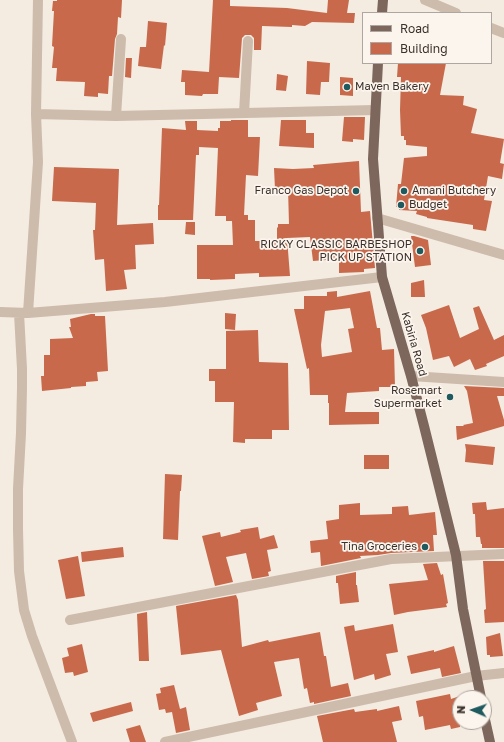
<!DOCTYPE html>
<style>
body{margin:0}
#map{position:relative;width:504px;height:742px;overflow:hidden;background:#f4ebe1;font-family:"Golos Text",sans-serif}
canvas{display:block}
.legend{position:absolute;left:362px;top:12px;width:130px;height:52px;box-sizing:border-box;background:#fbf5ee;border:1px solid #aea6a0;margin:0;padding:5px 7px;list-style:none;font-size:12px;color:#3b302b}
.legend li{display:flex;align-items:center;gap:8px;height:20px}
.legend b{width:20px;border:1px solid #aea6a0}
.north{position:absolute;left:452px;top:690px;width:40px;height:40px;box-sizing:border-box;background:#fbf5ee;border:1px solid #aea6a0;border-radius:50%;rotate:272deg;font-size:11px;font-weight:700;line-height:16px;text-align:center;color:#3b302b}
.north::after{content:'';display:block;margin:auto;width:14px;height:18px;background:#1f5a5e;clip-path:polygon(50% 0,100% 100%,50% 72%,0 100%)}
</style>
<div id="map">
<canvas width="504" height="742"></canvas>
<ul class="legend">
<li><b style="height:5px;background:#7d675c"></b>Road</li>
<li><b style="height:11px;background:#c8694b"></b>Building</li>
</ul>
<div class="north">N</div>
</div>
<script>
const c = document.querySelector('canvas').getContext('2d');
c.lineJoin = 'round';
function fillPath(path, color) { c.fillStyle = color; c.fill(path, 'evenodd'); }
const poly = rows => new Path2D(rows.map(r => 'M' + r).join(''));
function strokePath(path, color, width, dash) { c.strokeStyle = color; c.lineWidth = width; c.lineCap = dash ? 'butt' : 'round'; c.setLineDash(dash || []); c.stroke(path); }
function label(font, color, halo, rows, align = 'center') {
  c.font = font + ' "Golos Text",sans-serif'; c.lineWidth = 3.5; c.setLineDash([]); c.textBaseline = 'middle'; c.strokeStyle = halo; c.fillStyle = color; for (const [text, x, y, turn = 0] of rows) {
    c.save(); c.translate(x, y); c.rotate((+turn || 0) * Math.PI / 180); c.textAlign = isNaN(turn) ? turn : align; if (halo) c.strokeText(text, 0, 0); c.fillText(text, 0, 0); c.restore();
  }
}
fillPath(poly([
 [57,0,122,0,121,18,118,17,117,34,115,39,112,76,109,76,108,94,98,93,98,97,84,96,85,82,56,81,57,68,52,68,54,47,52,46,54,11,52,11,53,1,57,1],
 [213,0,230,0,230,6,287,8,327,13,328,0,349,0,347,13,355,13,354,23,312,22,305,26,292,25,292,27,262,26,261,50,254,50,254,38,251,35,245,35,242,38,239,78,219,77,218,94,203,94,202,96,185,95,185,82,181,82,182,70,209,72],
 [148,21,167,23,165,46,164,45,161,69,138,66,140,47,146,47],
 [126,58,132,58,131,78,125,77],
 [307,61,330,63,329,82,321,82,320,95,306,94],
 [398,63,446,63,440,95,464,96,463,105,477,109,471,133,504,139,500,163,504,164,502,179,488,176,484,200,492,201,486,231,473,229,473,225,427,218,427,217,416,214,417,211,399,210,399,207,396,207,398,184,401,184,404,158,427,156,427,147,406,145,406,140,404,140,404,136,401,136,400,110,401,77,397,77],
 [277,74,288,76,286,91,276,90],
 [340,77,353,78,353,96,340,95],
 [344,117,365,117,364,140,353,139,353,142,342,141],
 [231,120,248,120,248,137,260,137,258,176,246,175,244,215,248,215,248,220,255,220,255,241,277,241,277,228,278,227,278,224,289,224,288,188,275,189,274,168,293,169,314,168,313,165,359,161,361,212,370,211,375,268,364,269,364,272,339,273,339,259,313,261,310,237,287,238,290,276,259,277,259,273,235,274,235,279,210,280,210,279,197,279,197,245,233,245,232,221,226,221,226,216,215,216,218,148,199,147,199,155,196,155,193,220,158,220,158,205,159,205,162,128,186,130,185,121,197,121,197,130,218,131,218,128,220,128,220,121,231,121],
 [281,120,306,120,306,133,314,133,314,148,279,146],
 [54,167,119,169,117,225,153,223,154,244,135,245,136,269,124,270,127,289,106,291,104,259,95,260,93,230,95,230,96,203,52,201],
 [186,222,195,222,195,235,185,234],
 [411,236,414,236,428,240,431,265,415,267],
 [424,280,425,297,411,297,411,283],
 [337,291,337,297,370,291,377,328,380,328,382,350,394,349,395,387,379,387,379,391,347,393,345,412,379,412,379,424,329,425,329,403,328,403,328,395,310,395,309,368,307,369,294,309,304,309,304,296,327,296,327,292],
 [350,308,354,328,348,329,352,352,322,357,321,345,325,311],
 [449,305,460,338,479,329,473,308,479,306,494,340,504,335,504,356,486,364,487,366,475,370,470,359,454,367,449,356,433,360,426,328,421,315],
 [225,313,236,314,235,330,225,329],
 [91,314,95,314,95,316,105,316,108,371,97,372,98,381,86,382,86,386,71,387,71,388,42,391,41,376,44,376,44,355,50,355,50,339,73,338,69,327,71,327,70,319],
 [258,330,259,362,288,363,289,430,272,430,272,439,245,439,245,443,233,442,234,402,215,402,215,381,209,381,209,369,226,369,226,331],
 [464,386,504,388,504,396,497,396,504,420,504,426,457,440,456,426,464,426,463,425,473,423,467,391],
 [465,444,495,447,493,465,465,462,466,450],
 [364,455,389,455,389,469,364,469],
 [165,474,182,475,181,491,180,491,178,540,163,539],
 [486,502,487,510,504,508,504,548,482,548,482,544,481,544,480,537,476,537,475,514,473,514,472,503],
 [360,503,360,515,392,514,392,507,408,506,409,515,435,512,437,535,433,535,434,551,391,553,378,555,360,556,361,558,321,566,320,552,311,553,310,541,328,539,326,521,339,519,339,505],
 [258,527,260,539,274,535,278,548,267,550,271,571,268,572,269,576,252,579,246,553,226,557,233,582,215,586,202,536,220,532,221,537,241,532,240,530],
 [123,547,124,557,82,562,81,552],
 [78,556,85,596,66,599,58,560],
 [483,561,504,561,504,622,485,623,484,610,486,609],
 [437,563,441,575,443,574,448,603,446,604,447,607,408,612,394,615,389,584,428,580,423,564],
 [356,572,356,585,357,585,359,602,340,604,338,583,336,583,336,576],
 [236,595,238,600,242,647,268,640,269,642,320,632,324,656,326,656,331,687,348,683,351,696,314,704,314,702,310,703,307,688,304,689,299,658,274,662,282,696,256,703,258,710,239,716,221,650,181,655,176,606],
 [147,612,149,661,139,661,137,614],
 [393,624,398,652,386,654,391,675,375,680,374,674,354,680,344,627,354,625,355,631],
 [500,633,503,656,490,657,490,655,487,655,486,637],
 [82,644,88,672,74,676,73,672,65,673,62,658,69,656,67,648],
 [454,646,461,673,442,677,440,668,411,674,407,656,434,650,434,652],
 [174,685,180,709,186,707,190,730,176,733,172,712,166,713,165,709,159,710,156,694,161,693,160,688],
 [450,694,451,699,460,696,460,727,451,729,450,725,425,730,423,716,419,717,416,701],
 [131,702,133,711,93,722,90,713],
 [399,706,402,720,392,722,397,742,323,742,317,716,354,709,355,712,377,709,377,711],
 [140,725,146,742,130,742,126,729]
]), '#c8694b');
strokePath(poly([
 [425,0,456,13],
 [491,28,504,33],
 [244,113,248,41],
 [36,114,116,116,375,110],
 [116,116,121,39],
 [377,218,504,255],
 [0,312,28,313,165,302,382,277],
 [19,313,22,369,22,388,21,433,18,489,18,529,19,571,24,610,32,636,72,742],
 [28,313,38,162,36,114,38,0],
 [411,376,504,382],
 [70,620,391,559,504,554],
 [165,742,476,676,504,673]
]), '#cdbbac', 10);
strokePath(poly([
 [382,13,383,0],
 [378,63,373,159,382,277,411,376,424,426,456,555,463,609,481,698],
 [484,715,490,742]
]), '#7d675c', 10);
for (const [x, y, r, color] of [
 [347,87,4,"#1f5a5e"],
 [356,191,4,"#1f5a5e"],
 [404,191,4,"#1f5a5e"],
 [401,205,4,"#1f5a5e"],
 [420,251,4,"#1f5a5e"],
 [450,397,4,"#1f5a5e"],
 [425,547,4,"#1f5a5e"]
]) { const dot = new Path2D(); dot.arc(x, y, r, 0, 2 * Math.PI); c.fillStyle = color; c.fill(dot); strokePath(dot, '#fbf5ee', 1.5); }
label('11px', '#3b302b', '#fbf5ee', [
 ["Maven Bakery",355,87,"left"],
 ["Franco Gas Depot",348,191],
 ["Amani Butchery",412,191,"left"],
 ["Budget",409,205,"left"],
 ["RICKY CLASSIC BARBESHOP",412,245],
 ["PICK UP STATION",412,258],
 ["Rosemart",442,391],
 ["Supermarket",442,404],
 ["Tina Groceries",417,547]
], 'right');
label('11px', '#3b302b', '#fbf5ee', [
 ["Kabiria Road",414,344,74]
]);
</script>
